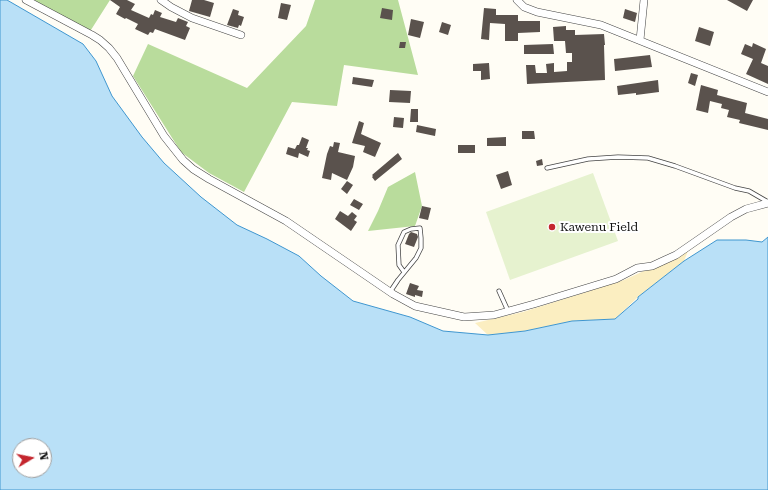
<!DOCTYPE html>
<style>
body{margin:0}
#map{position:relative;width:768px;height:490px;overflow:hidden;background:#fffdf5;font-family:"Roboto Serif",serif}
canvas{display:block}
.north{position:absolute;left:12px;top:438px;width:40px;height:40px;box-sizing:border-box;background:#fff;border:1px solid #a0a0a0;border-radius:50%;rotate:80deg;font-size:11px;font-weight:700;line-height:16px;text-align:center;color:#111}
.north::after{content:'';display:block;margin:auto;width:14px;height:18px;background:#c4262e;clip-path:polygon(50% 0,100% 100%,50% 72%,0 100%)}
</style>
<div id="map">
<canvas width="768" height="490"></canvas>
<div class="north">N</div>
</div>
<script>
const c = document.querySelector('canvas').getContext('2d');
c.lineJoin = 'round';
function fillPath(path, color) { c.fillStyle = color; c.fill(path, 'evenodd'); }
const poly = rows => new Path2D(rows.map(r => 'M' + r).join(''));
function strokePath(path, color, width, dash) { c.strokeStyle = color; c.lineWidth = width; c.lineCap = dash ? 'butt' : 'round'; c.setLineDash(dash || []); c.stroke(path); }
function label(font, color, halo, rows, align = 'center') {
  c.font = font + ' "Roboto Serif",serif'; c.lineWidth = 4; c.setLineDash([]); c.textBaseline = 'middle'; c.strokeStyle = halo; c.fillStyle = color; for (const [text, x, y, turn = 0] of rows) {
    c.save(); c.translate(x, y); c.rotate((+turn || 0) * Math.PI / 180); c.textAlign = isNaN(turn) ? turn : align; if (halo) c.strokeText(text, 0, 0); c.fillText(text, 0, 0); c.restore();
  }
}
fillPath(poly([
 [33,0,110,0,89,33],
 [315,0,398,0,418,75,344,65,337,106,292,102,244,192,209,173,181,152,133,76,148,44,247,88,306,26],
 [415,172,422,206,415,226,368,231,378,211,388,187]
]), '#b9dc9c');
fillPath(poly([
 [688,251,684,261,638,297,615,319,572,321,525,331,488,335,475,323,523,312,624,280]
]), '#fbeec1');
fillPath(poly([
 [593,173,618,241,510,280,486,212]
]), '#e6f2cf');
const water = poly([
 [0,0,7,0,83,44,96,61,112,96,142,137,164,163,201,197,237,225,267,239,299,256,321,276,353,301,410,317,443,331,488,335,525,331,572,321,615,319,638,299,638,297,684,261,717,240,746,240,762,242,768,237,768,490,0,490,0,0],
 [20,446,44,446,44,470,20,470,20,446]
]);
fillPath(water, '#b9e0f7');
strokePath(water, '#3f96cf', 1);
fillPath(poly([
 [110,0,127,0,135,4,131,10,149,18,151,14,153,15,155,10,162,13,160,17,176,22,178,18,188,22,186,26,190,28,185,40,155,29,153,33,150,32,148,35,135,29,138,24,126,18,125,19,116,14,120,7],
 [192,0,204,0,214,3,210,17,189,11],
 [727,0,753,0,747,11],
 [281,3,291,5,287,20,278,18],
 [382,8,393,10,392,20,380,18],
 [484,8,496,9,496,15,518,15,518,21,540,21,540,32,518,33,518,41,505,41,505,24,490,23,489,40,481,39],
 [233,9,239,11,238,15,244,17,241,26,239,25,238,28,227,25],
 [625,9,637,13,635,22,623,18],
 [411,19,424,22,420,38,408,35],
 [442,22,451,25,448,35,439,32],
 [566,26,566,30,575,30,575,35,604,34,605,45,604,45,605,80,527,84,526,65,535,65,536,73,547,73,546,64,554,63,554,72,567,71,567,62,572,62,572,53,566,53,565,41,554,41,553,27],
 [699,27,714,32,710,46,695,41],
 [400,42,406,42,405,48,399,48],
 [753,43,766,49,761,63,768,66,768,84,746,74,753,59,741,54,745,44,752,47],
 [553,44,554,54,524,54,524,45],
 [650,55,652,67,615,71,614,59],
 [489,63,490,79,481,80,481,71,473,71,473,64],
 [691,73,698,75,695,86,688,83],
 [353,77,374,80,372,87,352,84],
 [658,80,659,92,636,95,636,93,618,95,617,86],
 [701,85,718,90,717,95,747,103,745,113,768,119,768,130,739,123,740,120,727,117,729,110,721,108,722,104,710,101,708,113,696,110],
 [390,90,411,91,410,103,389,102],
 [411,109,418,109,418,122,410,122],
 [394,117,404,118,403,128,393,127],
 [359,121,364,123,361,134,381,143,375,157,363,152,365,146,352,143],
 [417,125,436,129,435,136,416,132],
 [522,131,534,131,535,139,522,139],
 [302,137,309,140,306,148,308,148,307,150,310,151,308,157,299,153,298,158,286,154,288,147,295,149,297,145,299,145],
 [506,137,506,146,487,146,487,138],
 [334,142,340,143,338,152,355,156,353,167,347,180,332,173,331,180,322,178,327,154,330,146,333,147],
 [458,145,475,145,475,153,458,153],
 [398,153,402,159,375,181,372,177,373,176,372,175],
 [542,159,543,165,537,166,536,161],
 [508,171,512,185,501,189,496,175],
 [347,181,353,185,347,194,341,189],
 [354,199,363,204,359,210,350,205],
 [422,206,431,208,428,220,419,218],
 [340,211,348,216,352,212,357,216,354,220,357,222,351,231,335,219],
 [411,232,417,234,418,237,414,247,405,244,409,234],
 [410,283,419,286,417,290,423,291,422,297,415,295,415,297,406,294]
]), '#5a524d');
const lane = poly([
 [547,168,588,159,618,157,648,158,675,166,735,188,749,191,768,202],
 [499,291,508,311],
 [390,292,398,280,416,258,421,248,421,238,420,228,411,229,404,232,398,245,399,265,404,272]
]);
const street = poly([
 [26,0,92,35,100,40,109,48,117,58,164,136,183,160,193,169,209,179,286,221,393,294,415,306,464,317,494,315,534,304,616,279,637,268,652,266,665,260,676,255,718,226,731,217,746,209,768,203],
 [161,0,171,7,192,18,241,35],
 [517,0,524,7,537,12,601,25,768,92],
 [640,40,644,0]
]);
strokePath(lane, '#444', 5);
strokePath(street, '#444', 8);
strokePath(lane, '#fff', 3.5);
strokePath(street, '#fff', 7);
for (const [x, y, r, color] of [
 [552,227,4,"#c4262e"]
]) { const dot = new Path2D(); dot.arc(x, y, r, 0, 2 * Math.PI); c.fillStyle = color; c.fill(dot); strokePath(dot, '#fff', 1.5); }
label('12px', '#111', '#fff', [
 ["Kawenu Field",560,227]
], 'left');
</script>
